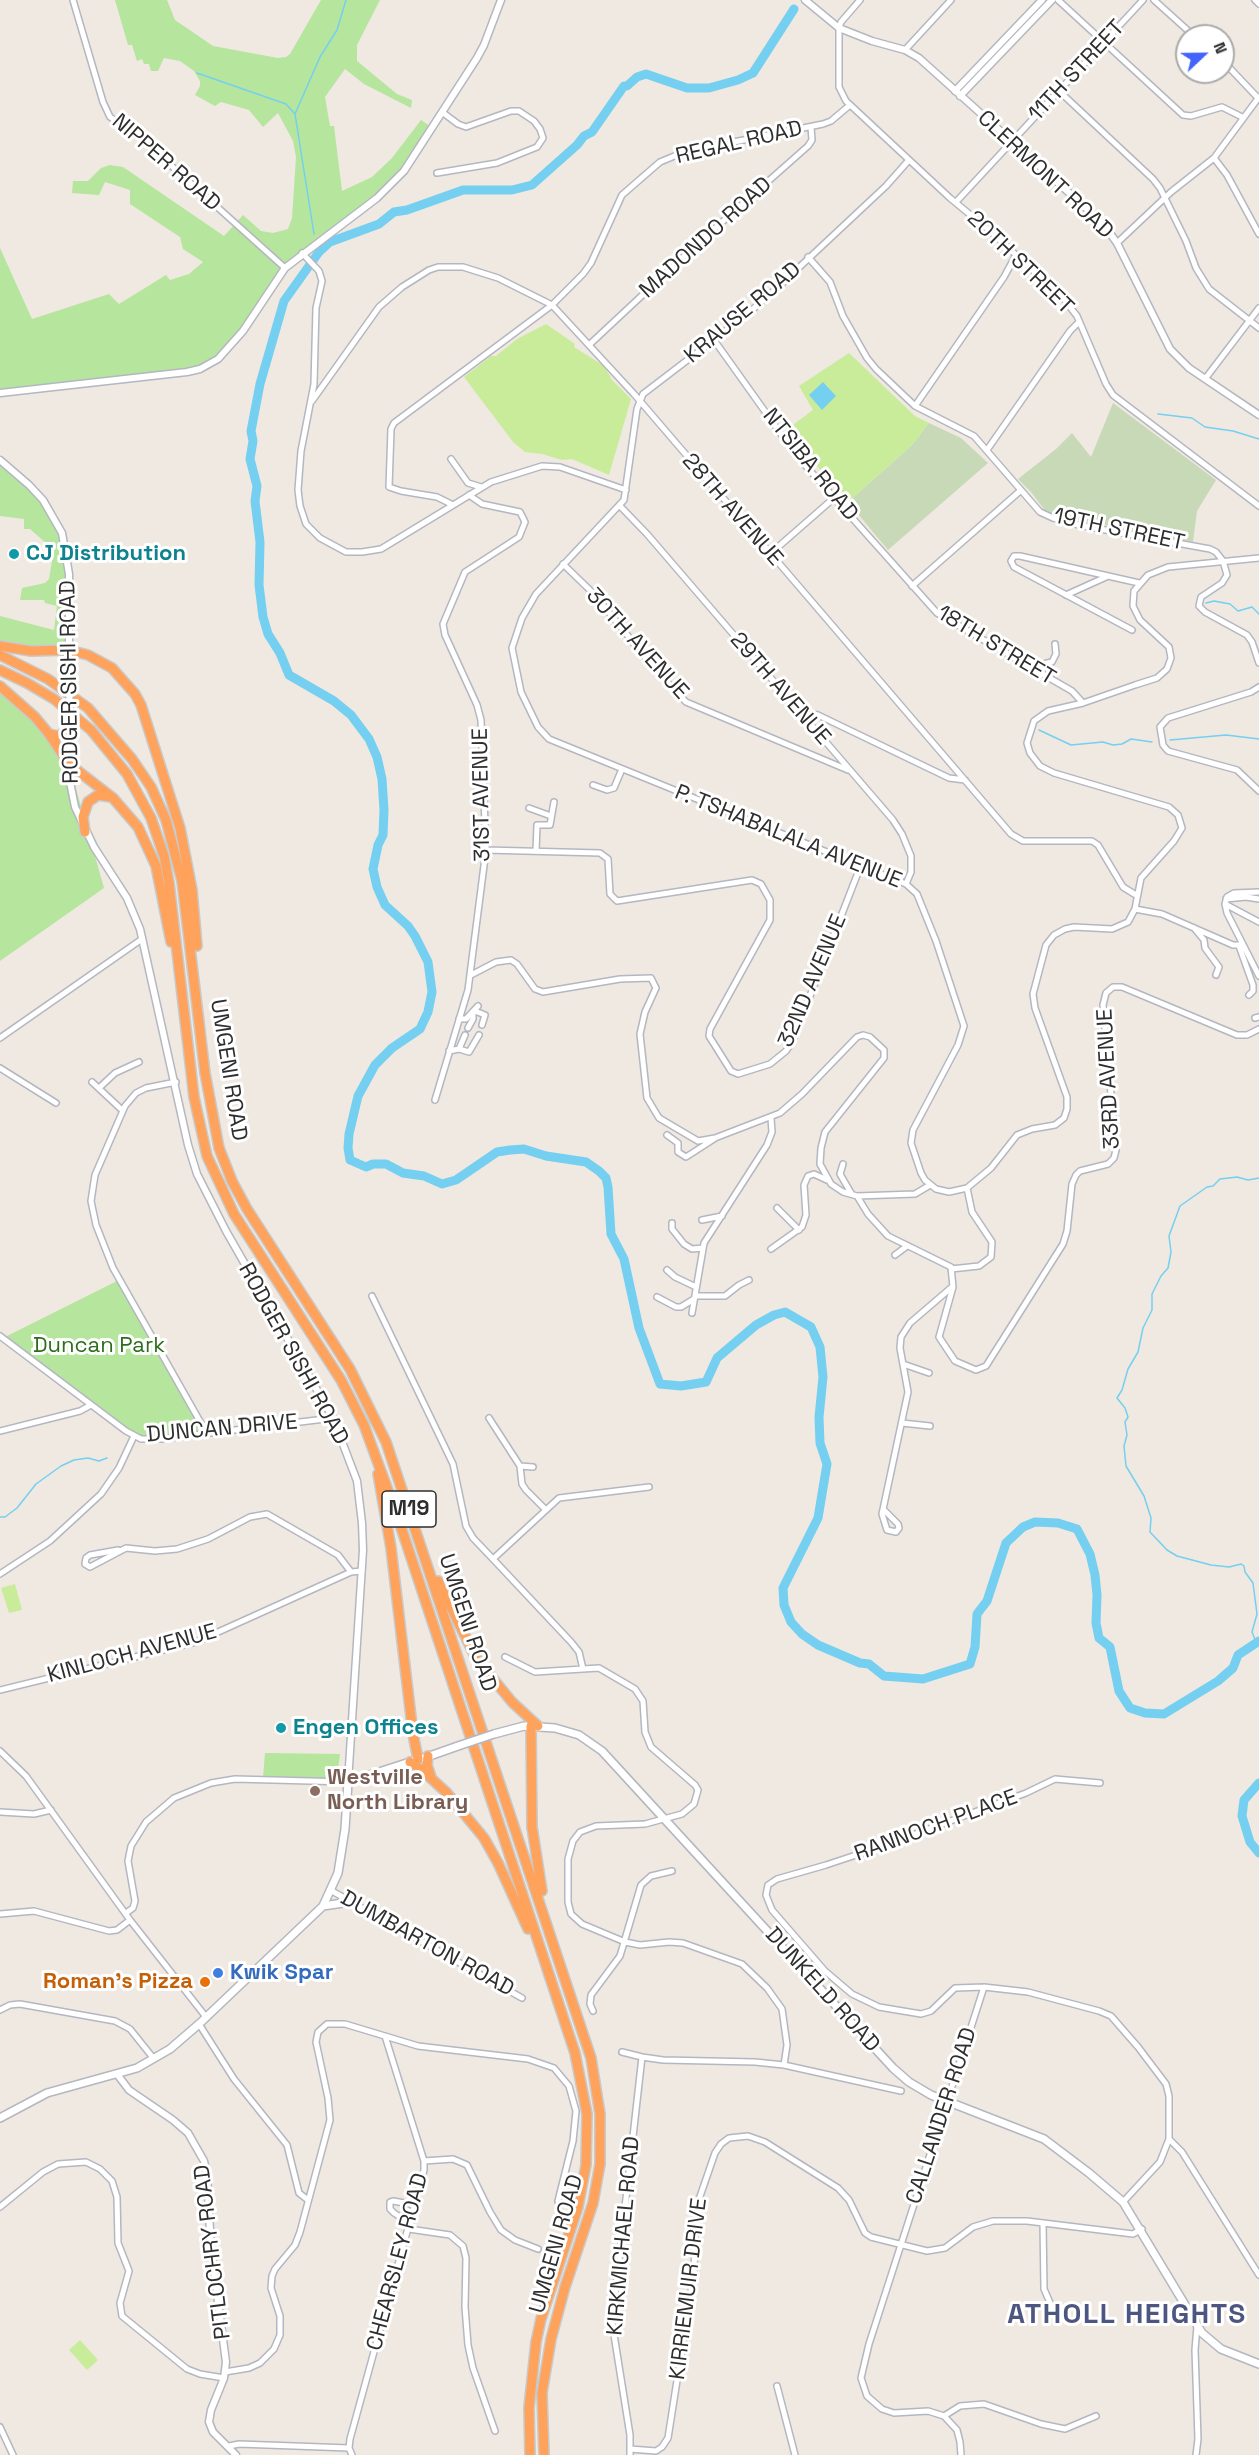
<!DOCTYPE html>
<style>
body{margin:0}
#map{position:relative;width:1259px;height:2455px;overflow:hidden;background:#efe9e1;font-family:"Space Grotesk",sans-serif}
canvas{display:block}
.north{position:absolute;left:1175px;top:24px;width:60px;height:60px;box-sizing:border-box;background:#fff;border:2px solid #ababab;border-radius:50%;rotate:68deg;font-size:16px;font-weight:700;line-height:24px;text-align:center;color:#2e2e2e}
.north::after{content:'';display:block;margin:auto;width:21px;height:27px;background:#4264fb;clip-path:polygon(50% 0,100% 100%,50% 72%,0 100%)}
</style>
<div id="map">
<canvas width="1259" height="2455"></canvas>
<div class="north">N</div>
</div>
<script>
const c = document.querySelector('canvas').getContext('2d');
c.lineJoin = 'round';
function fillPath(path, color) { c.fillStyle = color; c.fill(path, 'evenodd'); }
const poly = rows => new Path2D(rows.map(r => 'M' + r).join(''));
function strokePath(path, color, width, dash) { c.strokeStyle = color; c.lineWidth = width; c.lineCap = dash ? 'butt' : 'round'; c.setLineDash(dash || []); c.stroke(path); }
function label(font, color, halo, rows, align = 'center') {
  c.font = font + ' "Space Grotesk",sans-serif'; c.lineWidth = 6; c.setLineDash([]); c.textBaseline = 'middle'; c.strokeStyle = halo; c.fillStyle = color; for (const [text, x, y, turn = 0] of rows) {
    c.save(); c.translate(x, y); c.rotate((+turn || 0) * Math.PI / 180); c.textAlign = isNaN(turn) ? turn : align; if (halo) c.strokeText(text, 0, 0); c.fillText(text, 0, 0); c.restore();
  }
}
fillPath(poly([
 [115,0,167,0,175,20,213,46,278,58,286,57,290,54,321,0,380,0,357,45,357,61,397,94,412,100,411,108,364,84,345,69,325,97,330,126,334,126,342,191,372,177,392,158,421,120,431,127,394,182,285,267,243,331,224,352,193,370,0,392,0,248,32,319,109,294,119,304,166,275,170,280,189,274,203,262,183,249,180,237,130,204,130,190,105,182,99,195,72,193,73,181,88,181,101,168,110,165,123,167,224,236,243,215,261,231,273,233,288,229,292,218,296,157,293,141,278,113,263,127,249,110,221,102,215,106,195,95,200,86,200,81,194,71,180,61,164,58,158,71,151,71,149,64,144,64,142,59,137,61,132,45,128,45],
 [0,461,34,491,56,520,67,558,67,649,0,645,0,616,54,630,57,606,45,603,44,600,20,600,22,588,45,583,49,579,52,561,47,544,30,529,24,529,24,519,0,516],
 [0,687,9,692,69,764,104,888,0,961],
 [119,1280,206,1432,152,1440,134,1436,3,1338],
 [265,1753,340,1754,337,1777,321,1782,263,1778]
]), '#b6e59e');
fillPath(poly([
 [1113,403,1216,480,1197,511,1193,542,1053,515,1047,513,1031,492,1018,479,1056,449,1072,433,1091,457],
 [929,423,961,438,988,463,888,550,848,502,911,446]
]), '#c8d9b8');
fillPath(poly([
 [546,324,575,344,574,347,604,366,612,380,631,399,609,475,572,459,562,460,542,454,525,452,513,442,464,377,491,356,496,356,517,339],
 [849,353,915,416,929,423,911,446,848,502,786,430,813,410,799,386],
 [15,1584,22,1610,9,1613,1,1588],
 [80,2340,98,2360,87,2370,69,2350]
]), '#c9ec9a');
fillPath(poly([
 [823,382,836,396,822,410,809,395]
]), '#75cff0');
strokePath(poly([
 [197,73,286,104,295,114,314,234],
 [295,114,320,57,337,30,346,0],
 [319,252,319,246],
 [1158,414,1192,418,1205,427,1233,431,1259,439],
 [1206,603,1214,601,1230,604,1238,611,1252,607,1259,614],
 [1039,730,1071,745,1103,742,1113,745,1122,744,1131,739,1152,742],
 [1170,740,1226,735,1259,739],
 [0,1517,5,1517,17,1508,36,1484,61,1466,74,1460,88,1458,99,1461,107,1458],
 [1256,1642,1252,1632,1257,1614,1253,1583,1245,1572,1244,1566,1241,1564,1229,1567,1211,1565,1177,1556,1167,1550,1150,1532,1151,1518,1144,1496,1126,1466,1124,1446,1127,1435,1125,1422,1128,1417,1125,1408,1117,1398,1122,1390,1128,1369,1138,1352,1143,1328,1152,1310,1152,1294,1161,1276,1168,1268,1171,1252,1169,1236,1180,1206,1207,1187,1213,1186,1220,1179,1237,1177,1248,1180,1259,1178]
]), '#75cff0', 1.5);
strokePath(poly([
 [794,9,753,73,738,80,709,88,687,88,646,74,637,77,627,86,624,86,592,132,584,136,577,145,532,185,512,190,463,190,407,210,394,212,379,224,330,242,319,252,284,301,260,384,251,431,253,441,250,459,257,486,255,501,260,542,259,585,263,617,268,634,280,653,289,675,334,701,351,715,369,739,377,757,382,779,384,810,383,835,378,845,373,869,377,887,385,905,408,926,415,936,428,962,432,992,428,1012,420,1029,392,1048,375,1065,358,1096,349,1134,348,1148,350,1160,366,1167,373,1164,386,1164,403,1173,424,1176,442,1184,456,1180,497,1152,510,1150,524,1149,546,1156,586,1162,599,1171,606,1178,608,1187,611,1234,624,1259,639,1328,660,1384,681,1386,706,1382,717,1358,756,1325,774,1315,785,1312,811,1327,820,1347,823,1377,819,1417,820,1443,827,1464,818,1518,783,1588,784,1605,791,1622,802,1634,818,1645,860,1663,869,1664,884,1676,923,1679,970,1664,975,1647,977,1614,987,1601,1006,1543,1023,1527,1035,1522,1058,1523,1077,1529,1090,1554,1095,1575,1097,1595,1096,1623,1099,1638,1110,1647,1119,1691,1130,1708,1145,1713,1164,1714,1218,1681,1233,1668,1238,1655,1259,1641],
 [1259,1783,1244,1800,1242,1816,1250,1842,1259,1853]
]), '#75cff0', 9);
const minor = poly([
 [73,0,103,102,110,117,136,134,285,268],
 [860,0,841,22,839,28,839,87,846,101,950,198,990,231,1063,298,1077,316,1106,384,1113,395,1259,506],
 [1058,0,1183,115,1191,116,1222,107,1242,117],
 [1154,0,1194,36],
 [1255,0,1259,4],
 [905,50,951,0],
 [1223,61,1259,99],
 [1059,91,1153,179,1160,188,1186,241,1196,268,1209,289,1259,328],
 [1214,158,1227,175,1259,234],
 [909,160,886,186,776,289,745,316,643,394,637,409,624,500,536,594,522,618,512,648,521,692,538,727,549,739,891,878,906,884,917,894,936,941,964,1026,958,1045,913,1130,911,1143,921,1173,925,1180,936,1189,949,1192,967,1188,991,1168,1017,1135,1032,1129,1055,1125,1064,1118,1067,1109,1067,1097,1035,1008,1033,994,1046,945,1054,935,1065,929,1074,927,1112,929,1128,922,1135,909,1141,878,1174,841,1182,828,1178,815,1169,807,1054,773,1040,766,1030,753,1027,743,1034,721,1048,711,1083,703,1135,685,1157,678,1167,669,1171,658,1169,647,1140,620,1133,606,1134,591,1148,575,1168,567,1259,558],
 [437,173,497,163,537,147,543,138,540,129,534,121,519,111,511,111,466,127,458,124,442,112],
 [956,202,1143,0],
 [1117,243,1171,192,1214,158,1259,97],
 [302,253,319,271,322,281,316,308,314,384,301,451,298,490,300,506,306,524,320,538,346,552,362,552,381,549,491,482,542,466,560,467,626,490],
 [808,257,830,282,843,316,867,358,876,369,915,406,974,436,1040,512,1053,518,1078,525,1210,549,1216,552,1223,561,1227,575,1222,583,1201,597,1199,606,1205,612,1247,635,1252,642,1259,663],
 [714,340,796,455,937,613,1072,691,1083,703],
 [589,345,695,246,808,146,812,140,811,127],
 [1205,379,1259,308],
 [312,401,379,307,402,287,429,270,438,267,463,267,498,278,552,305,634,394,1011,834,1023,841,1092,841,1098,845,1123,887,1136,895],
 [915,406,1004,277,1016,255],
 [987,450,1070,331,1079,322],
 [451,459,468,483,481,487],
 [453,505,437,497,401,491,389,487,391,429,394,423,552,305,583,274,591,263,622,195,660,162,684,152,823,124,831,121,850,105],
 [620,506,647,534,893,820,902,834,911,856,911,872,906,884],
 [770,554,834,498],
 [563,564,594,594,654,668,686,702,848,770],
 [912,586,1020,491],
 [1066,595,1106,577],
 [1132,630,1014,567,1011,561,1014,556,1020,556,1139,583],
 [1030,667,1052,662,1056,654,1055,644],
 [1259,687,1251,692,1168,718,1160,727,1163,745,1168,751,1237,770,1259,791],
 [802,714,808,713,818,715,949,778,965,780],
 [593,785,607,790,614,788,622,769],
 [529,808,551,816],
 [486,850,600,853,608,859,610,894,617,901,752,880,761,884,770,900,770,920,710,1029,709,1036,731,1071,738,1074,770,1064,786,1051,792,1042,861,865],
 [536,851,537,825,550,825,554,802],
 [1259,892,1234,893,1227,897,1225,904,1227,913,1259,976],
 [1226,899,1246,897,1259,899],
 [1225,904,1259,922],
 [1135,909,1162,914,1233,945,1243,945],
 [1194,928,1204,940,1205,948,1219,967,1216,975],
 [1239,946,1253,985,1253,991,1249,995],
 [471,975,496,962,511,960,517,964,535,989,543,992,620,979,651,978,656,988,645,1012,640,1034,647,1098,659,1118,698,1141,715,1138,780,1113,802,1094,857,1037,863,1035,870,1037,884,1050,884,1058,825,1132,821,1148,820,1164,831,1184,843,1192,857,1196,868,1214,888,1236,951,1267,953,1287,939,1337,955,1361,976,1370,986,1366,1063,1244,1067,1231,1072,1184,1076,1175,1080,1171,1108,1164,1114,1158,1116,1150,1103,1005,1106,993,1113,987,1122,987,1237,1035,1247,1035,1259,1029],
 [475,1011,485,1015,482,1025],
 [1255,1018,1259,1017],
 [459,1019,466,1019,478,1006],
 [468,1028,473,1019,473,1013],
 [0,1038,142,939],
 [459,1049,465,1035],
 [449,1051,459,1049,469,1052,479,1035],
 [0,1068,56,1103],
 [92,1082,122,1110],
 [176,1082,146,1088,136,1093,125,1106,95,1175,91,1201,96,1225,113,1268,206,1432],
 [99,1088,115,1073,139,1062],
 [435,1100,468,990,486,850,481,720,477,705,445,635,443,624,465,572,519,537,525,522,520,512,482,504,469,495],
 [667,1135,678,1143,678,1152,686,1157,714,1139],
 [843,1164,840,1174,851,1193],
 [857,1196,915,1194,930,1185],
 [777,1208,799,1230],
 [702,1220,722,1216],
 [672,1223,672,1229,684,1244,692,1249,703,1248],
 [771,1249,802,1227,806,1215,804,1185,808,1176,814,1174,827,1180],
 [895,1255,907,1246],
 [951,1269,979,1266,991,1257,992,1242,972,1212,967,1188],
 [667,1270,675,1277,696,1287],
 [372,1296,453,1464,466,1526,473,1538,493,1559],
 [695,1296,725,1296,739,1285,749,1280],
 [657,1297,676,1307,681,1307,694,1299],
 [692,1313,704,1243,767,1145,772,1132,771,1118],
 [0,1336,126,1431,141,1439,161,1439,333,1418],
 [903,1364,929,1373],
 [489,1418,520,1466,522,1484,526,1490,546,1510],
 [902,1423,930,1426],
 [0,1431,80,1411,91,1405],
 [520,1466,533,1467],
 [884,1510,898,1524,899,1528,896,1532,887,1530,882,1514,908,1392,900,1348,901,1337,910,1323,952,1287],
 [118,1550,90,1555,86,1558,85,1564,90,1567,126,1548,155,1551,177,1549,208,1539,250,1517,267,1514,338,1555,351,1572],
 [0,1574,50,1541,101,1494,119,1468,134,1436],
 [505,1657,535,1672,599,1668,635,1689,643,1701,645,1732,651,1747,695,1785,698,1790,694,1804,682,1814,645,1824,596,1826,580,1832,573,1841,568,1859,568,1902,571,1914,582,1924,625,1942,640,1945,669,1942,683,1943,742,1964,767,1988,782,2009,787,2045,784,2065],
 [583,1669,579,1652,571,1642,493,1559,559,1498,649,1487],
 [0,1690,196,1642,351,1572,362,1571],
 [0,1751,26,1776,130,1920,206,2017],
 [1100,1783,1055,1779,1026,1793,880,1847,826,1865,777,1879,768,1885,766,1895,772,1910,825,1971,852,1994,879,2007,921,2014,931,2011,955,1988,984,1987,1028,1992,1099,2011,1111,2016,1138,2047,1166,2084,1169,2096,1169,2139],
 [0,1812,34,1814,51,1810],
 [332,1891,522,1998],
 [126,1913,133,1908,135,1901,128,1861,131,1846,146,1822,174,1798,211,1783,235,1779,348,1782],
 [0,1914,34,1911,109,1931,117,1930,130,1920],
 [0,2010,10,2005,20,2004,115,2021,130,2029,154,2059],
 [593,2011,590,2004,591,1995,620,1956,641,1885,651,1876,672,1871],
 [199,2024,234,2079,287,2145,299,2193,308,2200],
 [622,2052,642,2057,663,2060,755,2062,784,2065,901,2091],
 [424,2161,453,2159,467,2165,490,2212,501,2230,515,2240,538,2249],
 [1123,2202,1160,2162,1169,2139,1182,2152,1259,2275],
 [0,2207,43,2172,58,2164,86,2162,100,2169,112,2181,117,2197,118,2243,129,2271,120,2303,122,2316,187,2369,200,2374,224,2378],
 [1043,2223,1044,2289,1055,2314],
 [411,2224,394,2213,390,2209,390,2202,393,2201,416,2205],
 [409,2229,450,2235,463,2246,466,2258,465,2307,468,2345,473,2368,495,2431],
 [225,2372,249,2368,260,2363,274,2349,280,2335,280,2316,271,2288,272,2276,275,2269,295,2245,300,2232,330,2120,328,2098,316,2042,318,2032,327,2024,345,2024,418,2046,528,2059,554,2068,569,2086,576,2111,573,2141,558,2201],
 [777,2386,795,2455],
 [944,2416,960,2406,984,2404,1041,2424,1065,2429,1096,2416],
 [0,2427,13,2455],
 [229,2446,239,2444,349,2448],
 [630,2449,656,2451,662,2447,668,2438,694,2272,696,2208,715,2153,721,2144,729,2138,748,2136,765,2142,838,2188,849,2200,865,2233,871,2237,927,2251,945,2248,973,2227,993,2221,1027,2221,1133,2234,1142,2229],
 [352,2455,349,2448,350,2439,424,2170,424,2161,385,2036],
 [630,2455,630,2435,612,2322,642,2057],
 [961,2455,960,2442,957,2430,944,2416,928,2411,894,2413,882,2409,867,2396,861,2378,869,2344,984,1987],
 [1196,2455,1198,2439,1195,2350,1197,2326]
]);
const tertiary = poly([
 [805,0,839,28,872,41,905,50,919,58,1076,199,1104,225,1117,243,1170,349,1189,368,1259,415],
 [955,91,1042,0],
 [960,96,1052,0],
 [0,393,187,372,200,369,218,359,243,331,285,268,377,198,404,171,477,58,484,45,501,0],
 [0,460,29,485,43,500,62,533,69,574,69,673],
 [70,730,70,782,75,807,94,847,127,898,140,929,188,1145,197,1174,226,1231,333,1418,357,1481,362,1523,363,1550,348,1782],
 [117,2074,129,2090,173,2120,188,2133,204,2161,207,2175,211,2249,226,2362,224,2378,211,2410,209,2422,213,2432,236,2455]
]);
const secondary = poly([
 [494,1734,524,1726,555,1728,579,1735,602,1751,893,2068,909,2082,931,2095,1044,2139,1089,2173,1123,2202,1202,2333,1221,2349,1259,2364],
 [424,1758,458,1746],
 [323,1906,350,1902],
 [0,2118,47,2093,137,2068,170,2049,199,2024,323,1906,338,1873,345,1829,348,1782,413,1761]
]);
const motorway = poly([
 [0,646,31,651,68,650,88,655,112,668,135,694,141,705,180,828,192,890,197,946],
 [0,655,48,679,88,708,132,759,151,787,166,820,182,881,205,1073,219,1148,232,1181,247,1209,350,1369,386,1442,591,2058,600,2114,600,2164,593,2203,565,2287,551,2339,542,2393,544,2455],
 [0,670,27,683,54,699,91,730,127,774,151,818,164,856,169,883,194,1097,207,1156,234,1214,341,1380,364,1425,397,1515,575,2053,587,2114,586,2165,578,2207,541,2319,536,2342,529,2408,530,2455],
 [0,686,35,717,49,734,69,764,113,798,138,827,156,866,171,942],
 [49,734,58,736,70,730],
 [85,832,83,817,88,802,98,795,111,797],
 [378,1474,391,1548,413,1734,418,1759],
 [438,1581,476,1658,512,1702,538,1726],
 [531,1726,532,1827,542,1891],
 [428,1756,427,1765,431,1777],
 [410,1762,422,1770,447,1793,484,1838,498,1863,528,1929]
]);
strokePath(minor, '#b4b7c1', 8);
strokePath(tertiary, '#b4b7c1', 9);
strokePath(secondary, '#b4b7c1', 10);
strokePath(motorway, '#c9c9c9', 12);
strokePath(minor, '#fff', 5);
strokePath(tertiary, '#fff', 6);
strokePath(secondary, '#fff', 7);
strokePath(motorway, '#ffa35c', 9);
const tertiaryBridge = poly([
 [69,673,70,730]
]);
const secondaryBridge = poly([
 [458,1746,494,1734]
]);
strokePath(tertiaryBridge, '#b4b7c1', 9, []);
strokePath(secondaryBridge, '#b4b7c1', 10, []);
strokePath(tertiaryBridge, '#fff', 6);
strokePath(secondaryBridge, '#fff', 7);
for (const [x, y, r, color] of [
 [14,554,6,"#0f9aa8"],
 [281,1728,6,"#0f9aa8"],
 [315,1791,6,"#8d6e63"],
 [218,1973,6,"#3f7fe0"],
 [205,1982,6,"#e8710a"]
]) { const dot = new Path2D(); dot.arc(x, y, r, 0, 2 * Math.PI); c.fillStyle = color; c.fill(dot); strokePath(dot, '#fff', 2); }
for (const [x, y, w] of [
 [409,1509,54]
]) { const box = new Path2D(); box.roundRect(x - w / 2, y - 18, w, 36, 4.5); c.fillStyle = '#fff'; c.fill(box); strokePath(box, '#2e2e2e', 1.5); }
label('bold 21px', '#2e2e2e', null, [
 ["M19",409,1509]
]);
label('22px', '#2e2e2e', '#fff', [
 ["11TH STREET",1077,71,-47],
 ["REGAL ROAD",739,143,-13],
 ["NIPPER ROAD",166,163,41],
 ["CLERMONT ROAD",1045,175,43],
 ["MADONDO ROAD",706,238,-42],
 ["20TH STREET",1020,263,44],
 ["KRAUSE ROAD",743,313,-40],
 ["NTSIBA ROAD",810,465,51],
 ["28TH AVENUE",732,510,49],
 ["19TH STREET",1119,530,12],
 ["30TH AVENUE",637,644,48],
 ["18TH STREET",996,646,31],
 ["RODGER SISHI ROAD",70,682,-91],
 ["29TH AVENUE",780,689,49],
 ["31ST AVENUE",482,795,-91],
 ["P. TSHABALALA AVENUE",788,837,22],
 ["32ND AVENUE",813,981,-67],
 ["UMGENI ROAD",228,1070,81],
 ["33RD AVENUE",1109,1079,-93],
 ["RODGER SISHI ROAD",293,1354,61],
 ["DUNCAN DRIVE",222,1429,-5],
 ["UMGENI ROAD",467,1623,72],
 ["KINLOCH AVENUE",132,1654,-15],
 ["RANNOCH PLACE",936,1826,-20],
 ["DUMBARTON ROAD",427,1944,29],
 ["DUNKELD ROAD",822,1990,48],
 ["CALLANDER ROAD",942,2116,-72],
 ["KIRKMICHAEL ROAD",624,2236,-85],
 ["UMGENI ROAD",557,2244,-74],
 ["PITLOCHRY ROAD",213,2252,-97],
 ["CHEARSLEY ROAD",398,2262,-75],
 ["KIRRIEMUIR DRIVE",689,2289,-83]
]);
label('bold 22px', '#0d838f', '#fff', [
 ["CJ Distribution",26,554],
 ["Engen Offices",293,1728]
], 'left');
label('22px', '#2c6e1b', '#fff', [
 ["Duncan Park",99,1346]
]);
label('bold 22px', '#785e54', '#fff', [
 ["Westville",327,1778],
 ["North Library",327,1803]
], 'left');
label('bold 22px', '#366cbe', '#fff', [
 ["Kwik Spar",230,1973]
], 'left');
label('bold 22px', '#c56008', '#fff', [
 ["Roman's Pizza",193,1982]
], 'right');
c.letterSpacing = '1.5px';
label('bold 28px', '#4d5680', '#fff', [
 ["ATHOLL HEIGHTS",1127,2315]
]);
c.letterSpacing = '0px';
</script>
